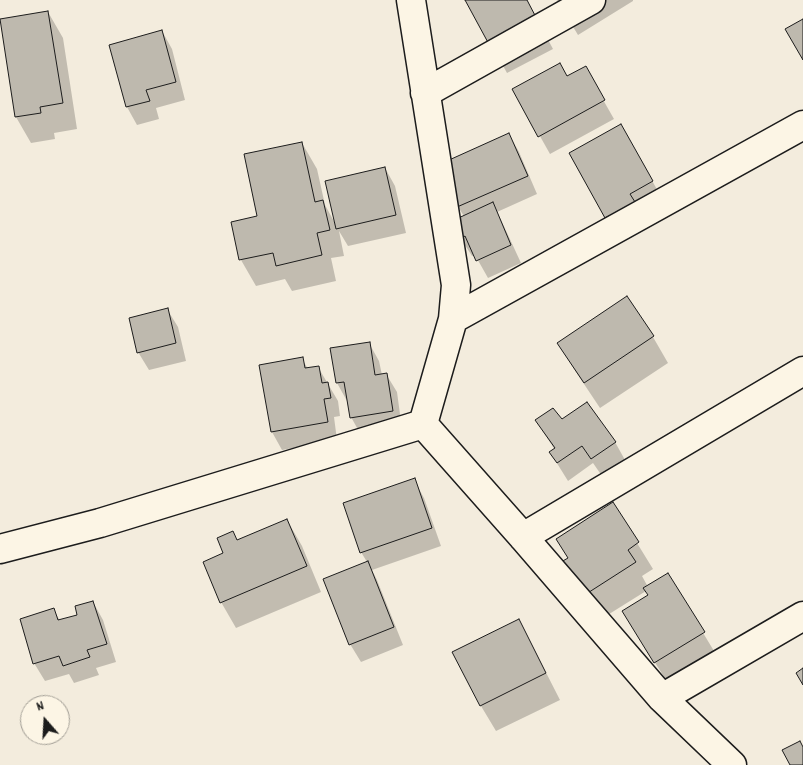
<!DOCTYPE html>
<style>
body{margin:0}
#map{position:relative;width:803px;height:765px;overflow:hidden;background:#f3ecdd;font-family:Dekko,sans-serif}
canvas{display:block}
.north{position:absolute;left:20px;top:695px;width:50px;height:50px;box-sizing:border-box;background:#fcf5e5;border:1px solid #a29e95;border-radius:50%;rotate:341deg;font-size:14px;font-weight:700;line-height:20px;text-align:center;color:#1c1c1c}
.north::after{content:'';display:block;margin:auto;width:18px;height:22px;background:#1c1c1c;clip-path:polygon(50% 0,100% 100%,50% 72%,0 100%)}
</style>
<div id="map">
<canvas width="803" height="765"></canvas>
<div class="north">N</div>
</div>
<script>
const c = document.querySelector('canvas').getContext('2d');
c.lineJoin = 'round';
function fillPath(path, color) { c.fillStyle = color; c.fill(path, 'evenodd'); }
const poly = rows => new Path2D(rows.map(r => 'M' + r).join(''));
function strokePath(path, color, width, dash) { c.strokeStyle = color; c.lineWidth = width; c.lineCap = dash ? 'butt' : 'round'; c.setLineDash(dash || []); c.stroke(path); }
fillPath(poly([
 [467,0,527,0,553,49,507,73],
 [557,0,633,0,633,1,578,35],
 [48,12,63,38,77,129,54,133,55,139,31,143,16,117,1,20],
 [162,31,172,49,185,100,156,108,159,119,137,125,127,107,110,45],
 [585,68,614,119,550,154,514,90,567,78],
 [509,134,519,152,537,194,497,212,502,222,521,263,488,278,475,255,472,256,461,239,464,216,458,207,440,165],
 [302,143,317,169,325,205,336,225,385,168,395,186,406,233,348,246,339,231,344,256,331,258,336,281,292,291,285,279,256,286,241,260,233,223,259,217],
 [636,151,667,208,644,220,648,228,621,243,571,153],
 [626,298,653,337,668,363,600,408,574,369,559,343],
 [167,309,178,327,186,361,149,370,138,352],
 [369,343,379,361,382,375,386,374,397,392,402,429,361,435,351,417,347,401,337,383,331,349],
 [302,359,308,369,318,367,338,401,340,416,334,417,337,440,282,450,272,432,261,366],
 [536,421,561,421,615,442,625,460,602,476,593,463,568,481,550,452,555,450],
 [414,480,424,498,441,546,372,570,377,580,403,645,361,662,350,644,325,579,367,562,361,552],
 [613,504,653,569,642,576,648,587,668,575,714,651,666,680,634,629,649,596,646,591,598,621,569,559],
 [287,520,302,546,321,592,236,628,221,602,204,563,225,554,233,532,238,541],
 [93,602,103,620,116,662,96,668,99,675,74,683,69,674,45,681,34,663,54,610,60,621,79,615],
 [518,621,533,647,560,700,496,731,481,706]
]), '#0003');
const building = poly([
 [465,0,527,0,539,23,491,48,465,0],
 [48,11,63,103,40,107,41,113,15,117,0,19,48,11],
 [803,19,803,60,785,29,803,19],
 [162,30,176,82,146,90,150,101,126,107,109,45,162,30],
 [560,63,567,76,586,66,605,100,538,137,512,89,560,63],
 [621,124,653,181,630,194,635,202,605,218,569,153,621,124],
 [509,133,528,176,457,207,438,165,509,133],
 [302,142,315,202,323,200,330,230,317,233,322,255,276,266,273,253,239,260,231,222,257,216,244,154,302,142],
 [385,167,396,215,336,229,325,181,385,167],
 [493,202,511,245,476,261,465,236,460,239,452,221,493,202],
 [627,296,654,336,584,383,557,343,627,296],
 [168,308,176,343,137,353,129,318,168,308],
 [370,342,375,375,387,373,393,411,350,418,344,382,336,383,330,348,370,342],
 [303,357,305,368,319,366,322,383,328,382,331,398,324,399,328,422,271,432,259,365,303,357],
 [587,402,616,442,591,459,582,446,557,463,549,452,555,448,535,420,553,408,562,419,587,402],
 [415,478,432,528,360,553,343,503,415,478],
 [613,502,639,542,628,550,636,562,583,596,561,562,568,558,556,539,613,502],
 [287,519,307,566,220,603,203,562,223,553,217,538,233,531,237,540,287,519],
 [368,561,394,627,349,645,323,579,368,561],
 [668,573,705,632,654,663,622,611,648,595,643,588,668,573],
 [93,601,107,644,87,650,90,657,63,666,59,656,33,664,20,619,54,608,58,620,77,615,75,606,93,601],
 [519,619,546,673,480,706,452,652,519,619],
 [803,668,803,685,796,673,803,668],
 [800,741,803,747,803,765,790,765,782,750,800,741]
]);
fillPath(building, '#beb9ae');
strokePath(building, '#1c1c1c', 1);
const street = poly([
 [411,0,456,285,453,319,423,424,523,537,662,698,732,765],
 [425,93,591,0],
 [453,319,803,125],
 [523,537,803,371],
 [0,549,100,523,423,424],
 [662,698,803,616]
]);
strokePath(street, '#1c1c1c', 31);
strokePath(street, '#fcf5e5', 28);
</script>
